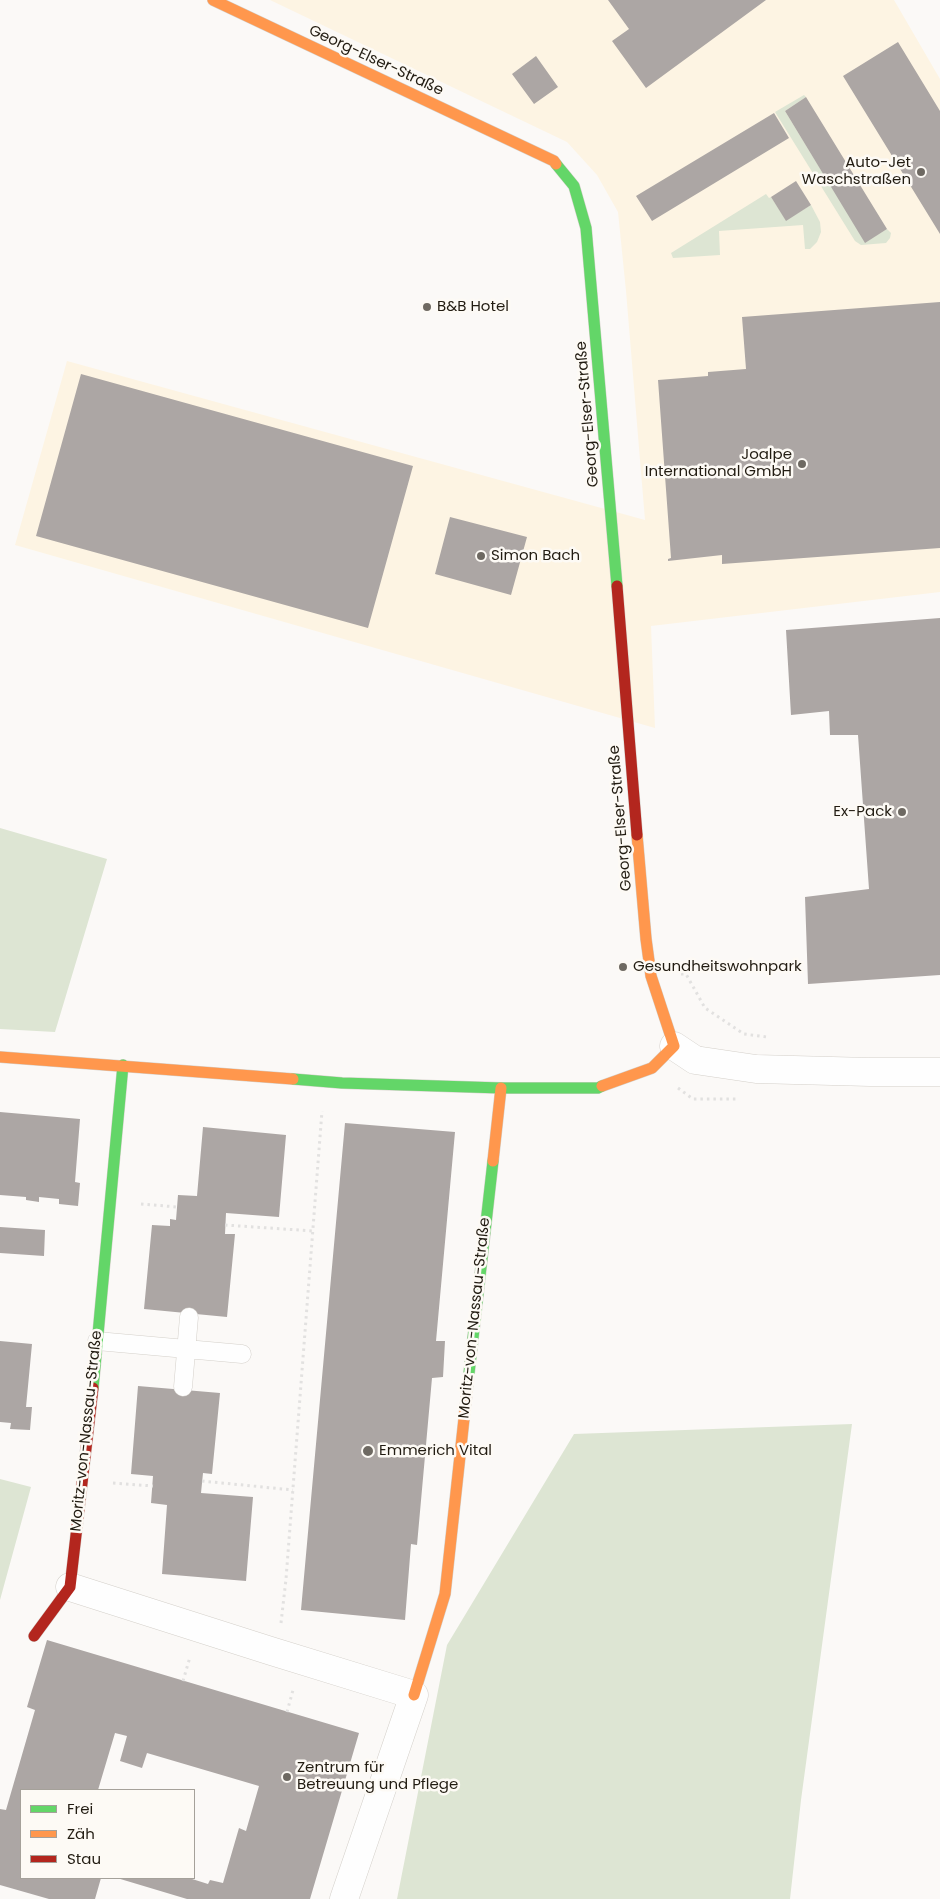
<!DOCTYPE html>
<meta charset="utf-8">
<style>
body{margin:0}
#map{position:relative;width:940px;height:1899px;overflow:hidden;background:#fbf9f7;font-family:Poppins,sans-serif}
canvas{display:block}
.legend{position:absolute;left:20px;top:1789px;width:175px;height:90px;box-sizing:border-box;background:#fdfaf5;border:1px solid #a5a19a;margin:0;padding:6px 9px;list-style:none;font-size:15px;color:#221c12}
.legend li{display:flex;align-items:center;gap:10px;height:25px}
.legend b{width:25px;border:1px solid #a5a19a}
</style>
<div id="map">
<canvas width="940" height="1899"></canvas>
<ul class="legend">
<li><b style="height:6px;background:#63d668"></b>Frei</li>
<li><b style="height:6px;background:#ff974d"></b>Zäh</li>
<li><b style="height:6px;background:#b3261e"></b>Stau</li>
</ul>
</div>
<script>
const c = document.querySelector('canvas').getContext('2d');
c.lineJoin = 'round';
function fillPath(path, color) { c.fillStyle = color; c.fill(path, 'evenodd'); }
const poly = rows => new Path2D(rows.map(r => 'M' + r).join(''));
function strokePath(path, color, width, dash) { c.strokeStyle = color; c.lineWidth = width; c.lineCap = dash ? 'butt' : 'round'; c.setLineDash(dash || []); c.stroke(path); }
function label(font, color, halo, rows, align = 'center') {
  c.font = font + ' Poppins,sans-serif'; c.lineWidth = 5; c.setLineDash([]); c.textBaseline = 'middle'; c.strokeStyle = halo; c.fillStyle = color; for (const [text, x, y, turn = 0] of rows) {
    c.save(); c.translate(x, y); c.rotate((+turn || 0) * Math.PI / 180); c.textAlign = isNaN(turn) ? turn : align; if (halo) c.strokeText(text, 0, 0); c.fillText(text, 0, 0); c.restore();
  }
}
fillPath(poly([
 [270,0,894,0,940,79,940,592,651,626,655,728,15,545,67,361,645,520,626,291,618,212,597,175,567,142]
]), '#fdf4e3');
fillPath(poly([
 [804,95,806,97,785,111,865,242,887,229,891,233,890,238,886,243,861,245,855,241,775,112],
 [766,194,769,198,771,197,786,220,811,205,820,222,821,232,817,242,810,249,805,249,803,225,719,231,720,255,673,258,671,253],
 [0,828,107,859,55,1032,0,1029],
 [852,1424,801,1800,790,1899,397,1899,447,1645,574,1434],
 [0,1479,31,1487,0,1600]
]), '#dde5d3');
fillPath(poly([
 [608,0,766,0,646,88,612,41,629,29],
 [898,42,940,111,940,234,843,76],
 [536,56,558,87,534,104,512,74],
 [806,97,887,229,865,243,785,111],
 [774,113,789,138,652,221,636,196],
 [796,181,811,205,786,221,771,197],
 [940,302,940,548,722,564,722,555,668,561,668,559,671,558,658,380,708,376,708,372,746,369,742,317],
 [81,374,413,466,368,628,36,536],
 [450,517,527,537,511,595,435,574],
 [940,618,940,975,808,984,805,897,869,889,858,735,830,735,829,711,791,715,786,630],
 [0,1112,80,1119,75,1182,80,1183,78,1206,59,1204,59,1199,39,1197,39,1202,26,1200,26,1197,0,1195],
 [345,1123,455,1132,436,1341,445,1341,443,1377,432,1378,417,1545,411,1544,405,1620,301,1610],
 [203,1127,286,1135,279,1217,226,1213,225,1234,235,1234,227,1317,144,1309,152,1225,170,1226,170,1219,176,1220,178,1195,197,1196],
 [0,1227,45,1230,44,1256,0,1253],
 [0,1341,32,1344,26,1407,32,1407,30,1430,10,1429,11,1423,0,1422],
 [138,1386,220,1393,212,1474,203,1473,201,1493,253,1497,246,1581,162,1574,167,1505,151,1503,153,1476,131,1474],
 [47,1640,359,1733,310,1899,187,1899,117,1878,189,1878,208,1884,210,1880,223,1883,239,1828,246,1831,259,1786,147,1753,142,1768,120,1761,127,1736,115,1733,98,1790,21,1790,21,1878,101,1878,95,1899,49,1899,0,1885,0,1809,6,1810,35,1710,27,1707]
]), '#aca6a4');
const lane = poly([
 [97,1341,242,1354],
 [183,1387,189,1317]
]);
const street = poly([
 [674,1046,695,1060,756,1069,870,1072,940,1072],
 [70,1587,271,1651,414,1695,344,1899]
]);
const fast = poly([
 [556,164,574,186,586,228,617,586],
 [293,1079,342,1083,501,1088,598,1088,602,1086],
 [93,1388,123,1065],
 [467,1391,493,1161]
]);
const slow = poly([
 [213,0,554,161,556,164],
 [0,1057,293,1079],
 [602,1086,652,1068,674,1046,651,976,646,939,637,835],
 [493,1161,501,1088],
 [414,1695,445,1594,467,1391]
]);
const jam = poly([
 [617,586,637,835],
 [34,1636,70,1587,93,1388]
]);
strokePath(lane, '#d4d0ca', 19);
strokePath(street, '#d4d0ca', 29);
strokePath(fast, '#d4d0ca', 12);
strokePath(slow, '#d4d0ca', 12);
strokePath(jam, '#d4d0ca', 12);
strokePath(poly([
 [681,974,686,974,705,1008,744,1034,767,1037],
 [678,1088,693,1099,736,1099],
 [141,1204,177,1207],
 [225,1225,313,1231],
 [202,1481,293,1490],
 [113,1483,153,1486],
 [281,1623,286,1579,322,1111],
 [183,1681,190,1657],
 [287,1712,293,1690]
]), '#e2e1e0', 3, [2.5, 4]);
strokePath(lane, '#fefefe', 18);
strokePath(street, '#fefefe', 28);
strokePath(fast, '#63d668', 11);
strokePath(slow, '#ff974d', 11);
strokePath(jam, '#b3261e', 11);
for (const [x, y, r, color] of [
 [921,172,5,"#6e6962"],
 [427,307,5,"#6e6962"],
 [802,464,5,"#6e6962"],
 [481,556,5,"#6e6962"],
 [902,812,5,"#6e6962"],
 [623,967,5,"#6e6962"],
 [368,1451,6,"#6e6962"],
 [287,1777,5,"#6e6962"]
]) { const dot = new Path2D(); dot.arc(x, y, r, 0, 2 * Math.PI); c.fillStyle = color; c.fill(dot); strokePath(dot, '#fdfaf5', 2); }
label('15px', '#221c12', '#fdfaf5', [
 ["Georg-Elser-Straße",376,61,25],
 ["Georg-Elser-Straße",588,414,-95],
 ["Georg-Elser-Straße",621,818,-95],
 ["Moritz-von-Nassau-Straße",475,1318,-84],
 ["Moritz-von-Nassau-Straße",87,1431,-84]
]);
label('15px', '#221c12', '#fdfaf5', [
 ["Auto-Jet",911,163,"right"],
 ["Waschstraßen",911,180,"right"],
 ["B&B Hotel",437,307],
 ["Joalpe",792,455,"right"],
 ["International GmbH",792,472,"right"],
 ["Simon Bach",491,556],
 ["Ex-Pack",892,812,"right"],
 ["Gesundheitswohnpark",633,967],
 ["Emmerich Vital",379,1451],
 ["Zentrum für",297,1768],
 ["Betreuung und Pflege",297,1785]
], 'left');
</script>
